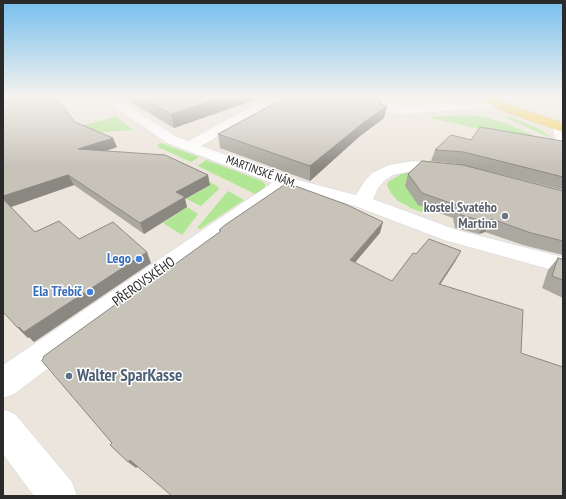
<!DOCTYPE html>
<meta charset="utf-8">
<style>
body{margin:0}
#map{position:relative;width:566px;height:499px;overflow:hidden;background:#ece5db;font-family:"PT Sans Narrow",sans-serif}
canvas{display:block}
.frame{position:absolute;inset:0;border:4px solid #2a2a2a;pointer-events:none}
</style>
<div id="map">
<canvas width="566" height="499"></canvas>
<div class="frame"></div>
</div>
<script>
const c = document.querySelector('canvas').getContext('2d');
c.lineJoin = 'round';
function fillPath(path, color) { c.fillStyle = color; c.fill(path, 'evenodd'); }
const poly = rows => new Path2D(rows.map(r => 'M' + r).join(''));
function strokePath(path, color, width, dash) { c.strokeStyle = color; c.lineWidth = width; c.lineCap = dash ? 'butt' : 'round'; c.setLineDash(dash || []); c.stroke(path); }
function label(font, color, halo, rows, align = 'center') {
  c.font = font + ' "PT Sans Narrow",sans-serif'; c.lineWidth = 3; c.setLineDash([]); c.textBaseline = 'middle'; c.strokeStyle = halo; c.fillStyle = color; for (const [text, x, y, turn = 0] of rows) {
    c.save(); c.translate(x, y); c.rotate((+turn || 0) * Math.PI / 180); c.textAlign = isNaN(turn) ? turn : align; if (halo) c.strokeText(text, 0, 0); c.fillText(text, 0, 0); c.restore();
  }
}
fillPath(poly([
 [468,115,485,117,505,123,542,139,539,143,427,117],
 [116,116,133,130,92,133,77,127],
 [508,116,538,128,553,139,511,120,507,118],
 [161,143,199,157,191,162,158,147,157,145],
 [206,160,262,181,265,184,265,188,255,194,198,166],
 [192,172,217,186,219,189,201,206,186,199,209,186],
 [411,172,435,211,421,212,413,209,398,201,391,193,387,186,388,182,401,174],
 [228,191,244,200,200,229,197,228],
 [187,207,198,214,182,235,163,223]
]), '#b1e694');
const minor = poly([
 [101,97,115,97,177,137,188,141,257,103,265,103,267,106,265,109,201,146,291,178,356,195,364,182,372,173,389,165,413,161,453,165,455,169,453,173,447,174,413,171,393,175,384,181,378,188,373,199,457,230,563,257,563,273,444,240,355,206,288,188,14,394,3,398,3,365,272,183,167,143,101,97],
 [331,97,356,97,406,106,497,99,501,100,503,103,501,106,497,107,406,114,394,113,337,101,331,97],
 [559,122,563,123,563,145,558,144,556,141,552,126,554,123,559,122],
 [3,409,15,414,72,482,77,496,34,496,3,454,3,409]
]);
const major = poly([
 [477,97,494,97,516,107,563,123,563,132,508,113,479,99,477,97]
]);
strokePath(minor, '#d0d4e3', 1);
strokePath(major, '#c8c8c8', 1);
fillPath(minor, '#fff');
fillPath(major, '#f7cf55');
fillPath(poly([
 [3,97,117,147,106,151,210,185,185,199,187,207,144,234,74,185,11,207,35,232,79,239,151,263,34,342,29,337,28,338,18,328],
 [122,97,263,97,174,128],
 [387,106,384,118,360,136,310,181,220,148,218,134],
 [471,140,563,145,563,190,459,164,431,161,435,150],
 [408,174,563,191,563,255,523,245,485,232,479,234,455,228,453,218,418,205,405,186],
 [558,258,563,259,563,298,542,288,548,270]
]), '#aba89f');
fillPath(poly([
 [224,97,263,97,174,128,171,114],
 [382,102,380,110,387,106,384,118,360,136,310,181,310,166],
 [113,138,117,147,82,159,78,149],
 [68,175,74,185,8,208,3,200,3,196],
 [208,175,210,185,185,199,187,207,144,234,140,223,176,192],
 [492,219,485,232,479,234,486,222],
 [383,222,380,233,348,271,350,260],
 [461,251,455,262,434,294,439,284],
 [147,252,151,263,34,342,24,332],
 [19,327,29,337,28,338,18,328],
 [130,460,138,467,136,468,128,462]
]), '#8b8882');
const building = poly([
 [3,97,55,97,75,122,113,138,78,149,165,155,208,175,176,192,185,197,140,223,68,175,3,196,3,97],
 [140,97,224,97,171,114,140,97],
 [286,97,362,97,382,102,380,104,387,106,363,123,310,166,218,134,286,97],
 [480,127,562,141,563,145,563,177,464,152,435,150,451,135,471,140,480,127],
 [422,161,463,165,563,191,563,241,531,233,492,219,486,222,461,215,459,206,422,193,408,174,422,161],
 [287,183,345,204,383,222,350,260,392,281,413,253,416,254,429,239,461,251,439,284,523,310,521,353,563,367,563,496,172,496,130,460,128,462,110,445,112,443,42,361,44,356,166,268,167,270,221,231,219,230,225,225,287,183],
 [3,199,35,232,59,221,79,239,113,222,147,252,24,332,19,327,18,328,3,312,3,199],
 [558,258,563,259,563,280,552,276,558,258]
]);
fillPath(building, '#c7c3b9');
strokePath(building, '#8b8882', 1);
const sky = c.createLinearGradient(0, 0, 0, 167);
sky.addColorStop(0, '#75bfed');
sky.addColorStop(0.58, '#f6f3ef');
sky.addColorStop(1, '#f6f3ef00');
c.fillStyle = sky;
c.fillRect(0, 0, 566, 167);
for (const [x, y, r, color] of [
 [505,216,4,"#6b7280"],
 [139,259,4,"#3f7fe0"],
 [90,292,4,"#3f7fe0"],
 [69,376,4,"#5c6f8a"]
]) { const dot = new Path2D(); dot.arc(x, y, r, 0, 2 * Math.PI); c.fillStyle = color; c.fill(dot); strokePath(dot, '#fff', 1.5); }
label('12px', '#2a2a2a', '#fff', [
 ["MARTINSKÉ NÁM.",261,172,20]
]);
label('bold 14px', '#5b616d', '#fff', [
 ["kostel Svatého",497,208],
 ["Martina",497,224]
], 'right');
label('bold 14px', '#366cbe', '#fff', [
 ["Lego",131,259],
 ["Ela Třebíč",82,292]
], 'right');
label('14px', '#2a2a2a', '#fff', [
 ["PŘEROVSKÉHO",144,282,-36]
]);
label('bold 17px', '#4e5e75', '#fff', [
 ["Walter SparKasse",77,376]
], 'left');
</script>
